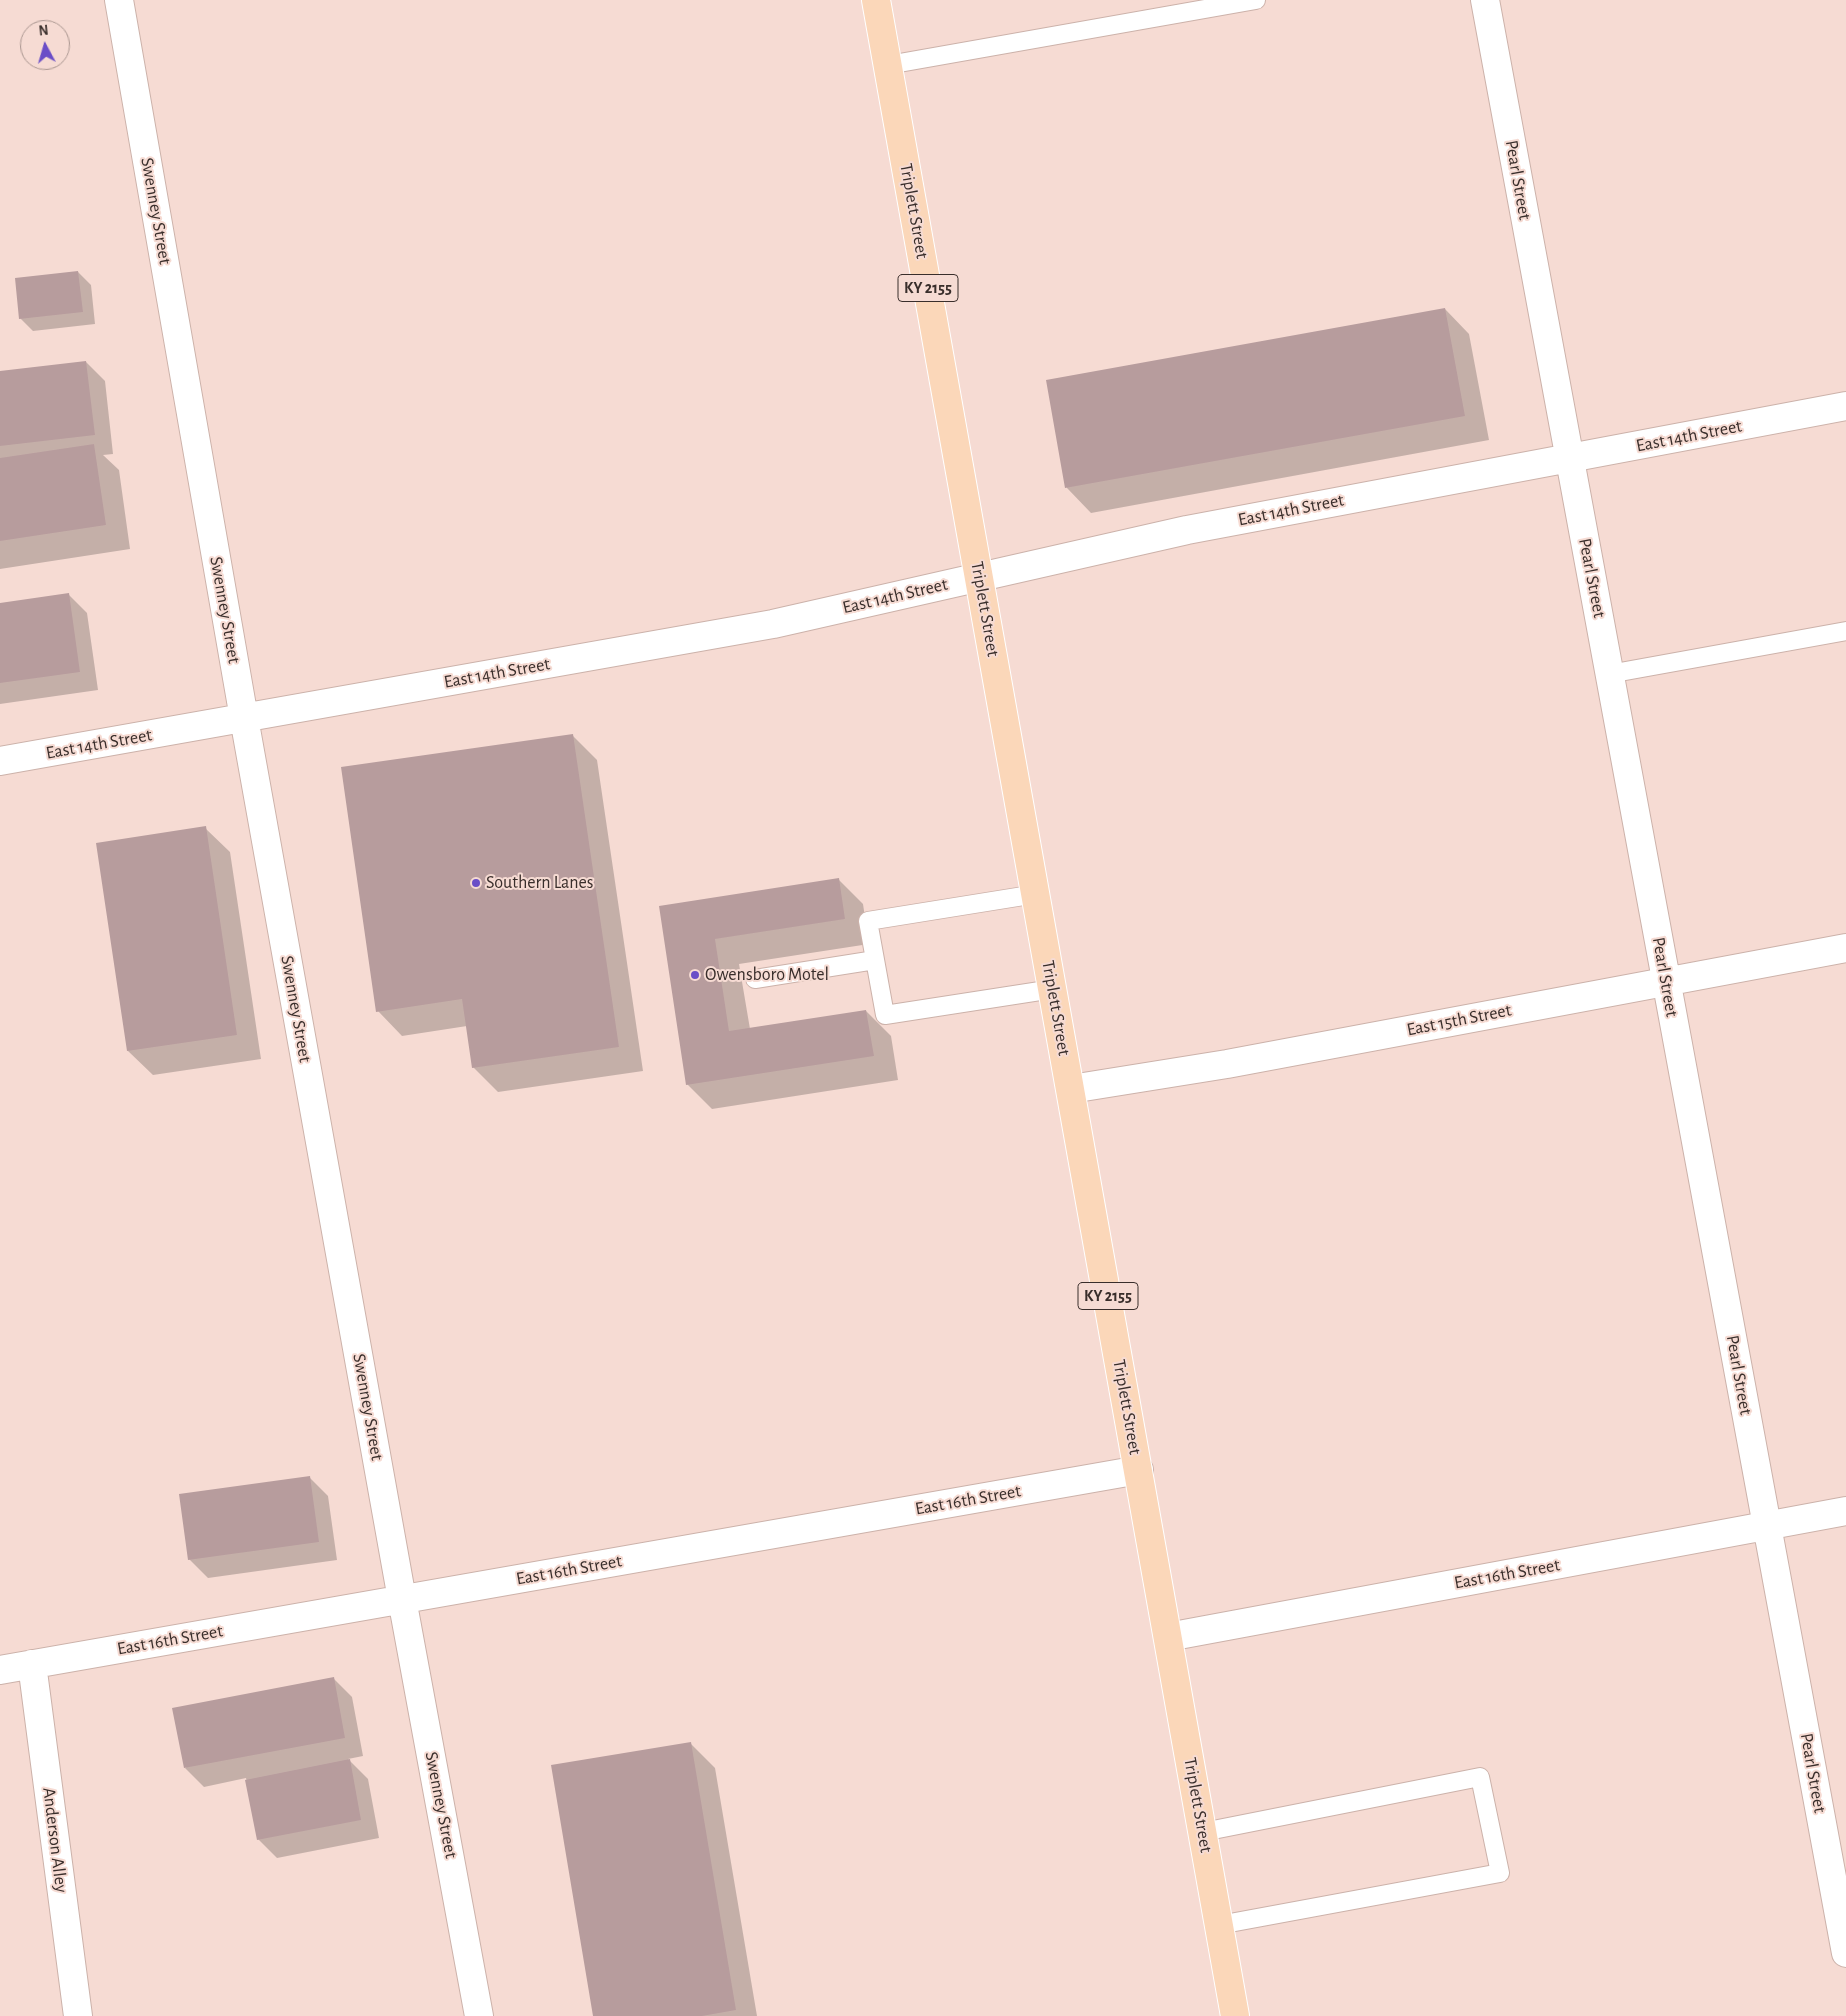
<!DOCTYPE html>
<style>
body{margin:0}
#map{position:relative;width:1846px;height:2016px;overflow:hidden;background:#f6dbd3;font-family:"Alegreya Sans",sans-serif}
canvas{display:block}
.north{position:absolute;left:20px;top:20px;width:50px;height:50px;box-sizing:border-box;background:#f6dbd3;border:1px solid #aa9690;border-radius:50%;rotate:354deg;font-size:14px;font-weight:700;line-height:20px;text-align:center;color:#392e2b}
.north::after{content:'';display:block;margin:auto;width:18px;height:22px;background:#6a4ec7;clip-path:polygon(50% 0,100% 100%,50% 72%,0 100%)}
</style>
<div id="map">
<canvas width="1846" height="2016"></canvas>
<div class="north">N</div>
</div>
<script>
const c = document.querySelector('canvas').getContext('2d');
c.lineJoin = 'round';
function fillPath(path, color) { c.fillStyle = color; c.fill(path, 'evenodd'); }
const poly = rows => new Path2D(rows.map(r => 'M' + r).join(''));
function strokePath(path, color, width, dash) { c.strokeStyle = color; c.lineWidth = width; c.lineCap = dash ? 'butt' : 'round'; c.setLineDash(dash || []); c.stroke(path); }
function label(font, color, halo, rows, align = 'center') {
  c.font = font + ' "Alegreya Sans",sans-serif'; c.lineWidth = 4; c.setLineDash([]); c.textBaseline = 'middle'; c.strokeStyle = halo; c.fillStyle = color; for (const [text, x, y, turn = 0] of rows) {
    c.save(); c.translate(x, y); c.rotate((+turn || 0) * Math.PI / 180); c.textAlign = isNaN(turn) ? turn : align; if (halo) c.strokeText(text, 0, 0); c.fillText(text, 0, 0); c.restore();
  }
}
fillPath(poly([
 [78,272,91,285,95,324,33,331,20,318],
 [1445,309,1469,334,1489,440,1091,513,1067,488,1047,381],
 [86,362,105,381,113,454,103,455,119,470,130,549,0,569,0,372],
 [68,594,87,613,98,690,0,704,0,604],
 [572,735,597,760,643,1071,498,1092,473,1067,467,1026,402,1036,378,1011],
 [205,828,230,852,261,1059,153,1075,128,1051],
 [838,879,863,904,869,944,739,964,750,1029,866,1011,891,1036,898,1080,712,1109,687,1084,660,907],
 [309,1477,328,1496,337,1560,208,1578,189,1559],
 [333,1678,352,1697,363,1756,348,1759,368,1779,379,1838,277,1858,258,1839,246,1778,204,1787,185,1768],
 [690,1743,715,1768,757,2016,595,2016]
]), '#0003');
fillPath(poly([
 [78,271,83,312,19,319,15,278],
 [1445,308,1465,416,1065,488,1046,380],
 [86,361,95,435,0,446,0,371],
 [94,444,106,525,0,541,0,458],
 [69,593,80,672,0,683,0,603],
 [573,734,619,1047,472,1068,462,999,376,1012,341,767],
 [206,826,237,1035,127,1051,96,843],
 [839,878,845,919,715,939,729,1031,866,1010,874,1056,686,1085,659,906],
 [310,1476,319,1542,188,1560,179,1494],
 [334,1677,345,1738,184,1768,172,1708],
 [691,1742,736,2010,702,2016,593,2016,551,1765],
 [350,1759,361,1820,257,1840,245,1780]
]), '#b79c9d');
const service = poly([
 [888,65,1256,0],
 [1609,674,1846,631],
 [1036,894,868,921,885,1015,1053,989],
 [755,979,875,960],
 [1203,1832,1480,1777,1500,1873,1219,1925]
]);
const minor = poly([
 [119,0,244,718,402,1599,479,2016],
 [1485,0,1846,1953],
 [0,761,773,624,1187,530,1846,406],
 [1071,1089,1227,1064,1846,948],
 [1168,1637,1846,1511],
 [32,1664,78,2016],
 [0,1670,1139,1470]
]);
const primary = poly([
 [876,0,1235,2016]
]);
strokePath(service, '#ccb2aa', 20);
strokePath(minor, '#ccb2aa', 30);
strokePath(primary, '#fff', 30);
strokePath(service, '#fff', 18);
strokePath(minor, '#fff', 28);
strokePath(primary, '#fbd7b9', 28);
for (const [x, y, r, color] of [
 [476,883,5,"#6a4ec7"],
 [695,975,5,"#6a4ec7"]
]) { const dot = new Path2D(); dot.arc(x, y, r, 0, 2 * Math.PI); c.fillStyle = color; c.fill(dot); strokePath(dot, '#f6dbd3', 2); }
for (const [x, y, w] of [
 [928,288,60],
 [1108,1296,60]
]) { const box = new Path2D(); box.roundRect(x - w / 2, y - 13.5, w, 27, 4); c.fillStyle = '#f6dbd3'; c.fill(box); strokePath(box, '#392e2b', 1); }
label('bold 16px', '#392e2b', null, [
 ["KY 2155",928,288],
 ["KY 2155",1108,1296]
]);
label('18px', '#392e2b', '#f6dbd3', [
 ["Pearl Street",1518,180,80],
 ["Swenney Street",156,211,80],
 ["Triplett Street",914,211,80],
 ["East 14th Street",1689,436,-11],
 ["East 14th Street",1291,510,-11],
 ["Pearl Street",1592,578,79],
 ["East 14th Street",895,596,-13],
 ["Triplett Street",985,609,80],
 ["Swenney Street",225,610,80],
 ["East 14th Street",497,673,-10],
 ["East 14th Street",99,744,-10],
 ["Pearl Street",1665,977,80],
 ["Triplett Street",1056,1008,80],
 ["Swenney Street",296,1009,80],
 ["East 15th Street",1459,1020,-11],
 ["Pearl Street",1739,1375,80],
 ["Swenney Street",368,1407,80],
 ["Triplett Street",1127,1407,80],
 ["East 16th Street",968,1500,-10],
 ["East 16th Street",569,1570,-10],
 ["East 16th Street",1507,1574,-10],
 ["East 16th Street",170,1640,-10],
 ["Pearl Street",1813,1773,80],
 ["Swenney Street",441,1805,79],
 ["Triplett Street",1198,1805,80],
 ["Anderson Alley",55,1840,83]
]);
label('18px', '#392e2b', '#f6dbd3', [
 ["Southern Lanes",486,883],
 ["Owensboro Motel",705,975]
], 'left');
</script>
